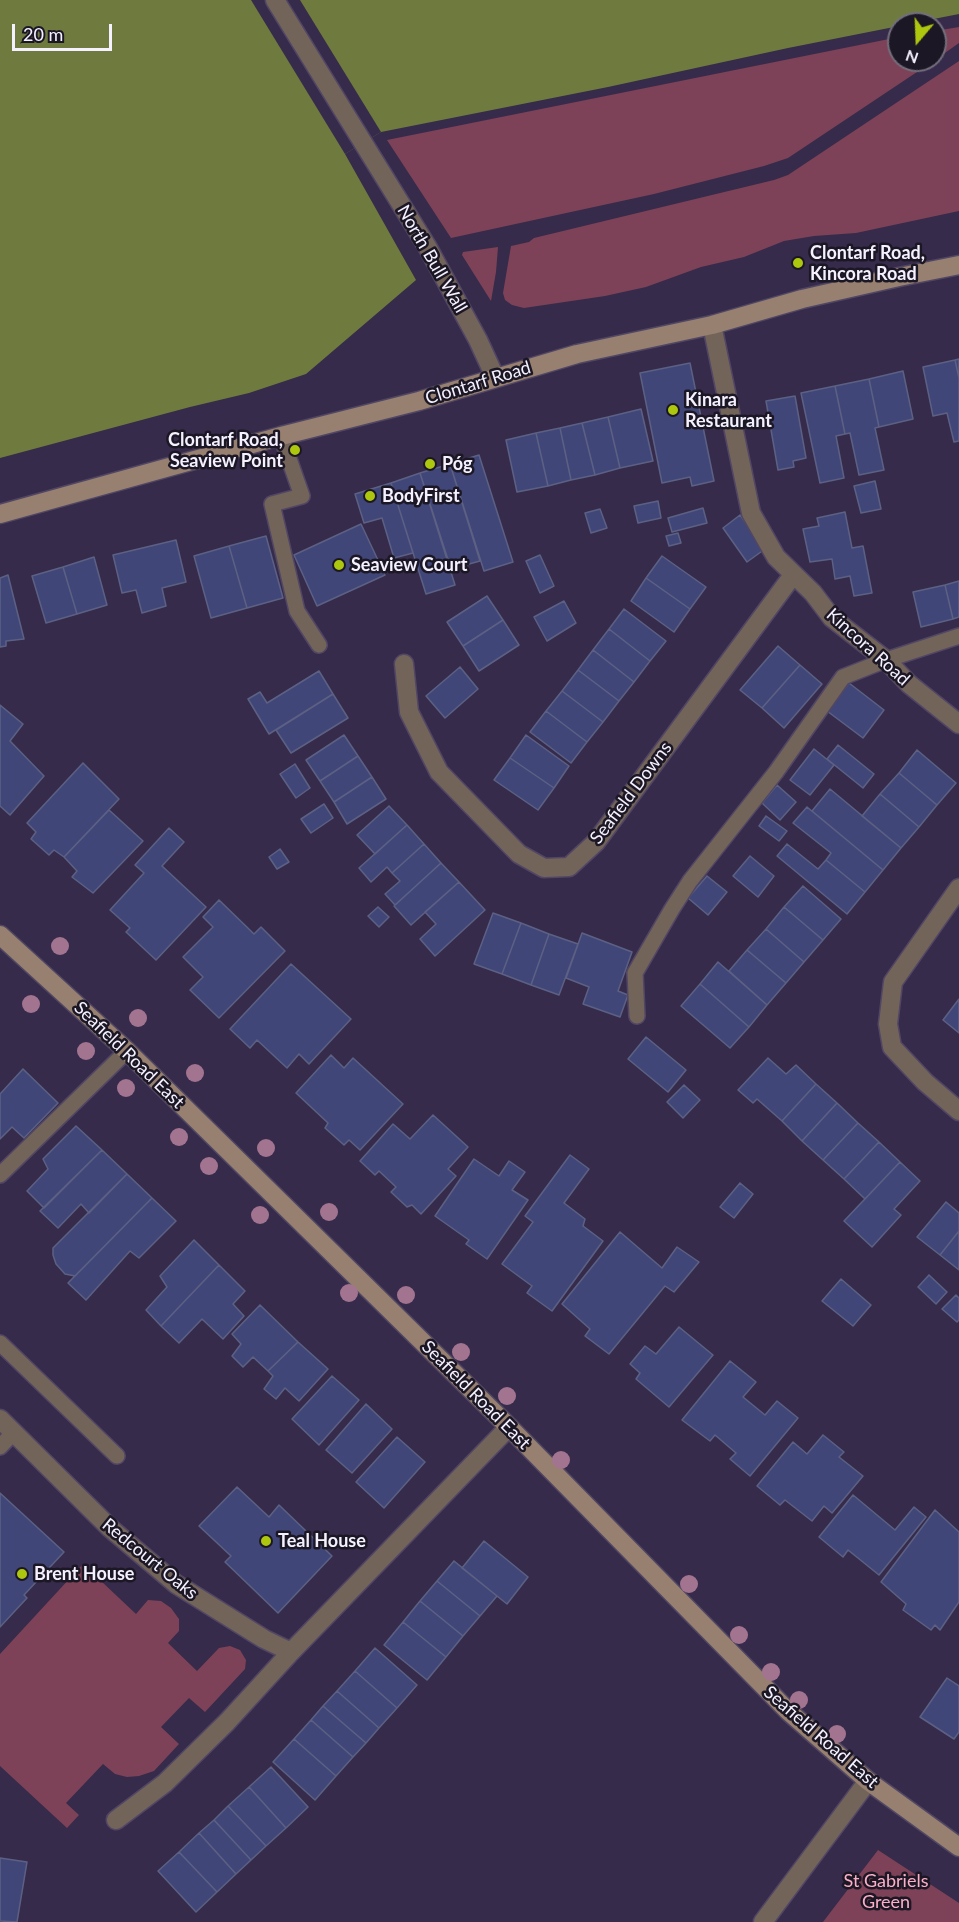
<!DOCTYPE html>
<meta charset="utf-8">
<style>
body{margin:0}
#map{position:relative;width:959px;height:1922px;overflow:hidden;background:#362b4b;font-family:Lato,sans-serif}
canvas{display:block}
.north{position:absolute;left:887px;top:12px;width:60px;height:60px;box-sizing:border-box;background:#1c1725;border:2px solid #736e7c;border-radius:50%;rotate:199deg;font-size:16px;font-weight:700;line-height:24px;text-align:center;color:#f5f1fe}
.north::after{content:'';display:block;margin:auto;width:21px;height:27px;background:#adc60e;clip-path:polygon(50% 0,100% 100%,50% 72%,0 100%)}
.scale{position:absolute;left:12px;top:24px;width:100px;height:27px;box-sizing:border-box;border:3px solid #f5f1fe;border-top:0;padding-left:8px;font-size:18px;line-height:21px;white-space:nowrap;color:#f5f1fe;-webkit-text-stroke:4px #1c1725;paint-order:stroke}
</style>
<div id="map">
<canvas width="959" height="1922"></canvas>
<div class="north">N</div>
<div class="scale">20 m</div>
</div>
<script>
const c = document.querySelector('canvas').getContext('2d');
c.lineJoin = 'round';
function fillPath(path, color) { c.fillStyle = color; c.fill(path, 'evenodd'); }
const poly = rows => new Path2D(rows.map(r => 'M' + r).join(''));
function strokePath(path, color, width, dash) { c.strokeStyle = color; c.lineWidth = width; c.lineCap = dash ? 'butt' : 'round'; c.setLineDash(dash || []); c.stroke(path); }
function label(font, color, halo, rows, align = 'center') {
  c.font = font + ' Lato,sans-serif'; c.lineWidth = 5; c.setLineDash([]); c.textBaseline = 'middle'; c.strokeStyle = halo; c.fillStyle = color; for (const [text, x, y, turn = 0] of rows) {
    c.save(); c.translate(x, y); c.rotate((+turn || 0) * Math.PI / 180); c.textAlign = isNaN(turn) ? turn : align; if (halo) c.strokeText(text, 0, 0); c.fillText(text, 0, 0); c.restore();
  }
}
fillPath(poly([
 [959,27,959,43,935,60,935,31],
 [899,37,899,60,935,60,788,158,764,166,654,194,451,238,387,140],
 [959,61,959,211,856,233,814,236,784,241,744,257,701,267,646,287,605,296,524,308,512,305,505,300,503,293,511,246,529,242,534,238,774,180,788,175],
 [498,247,496,272,491,301,462,255,463,252],
 [83,1564,136,1614,148,1600,161,1601,171,1608,179,1619,179,1631,168,1643,197,1671,219,1648,230,1646,240,1650,246,1660,245,1669,205,1712,189,1698,161,1727,179,1744,154,1771,139,1776,127,1777,115,1774,103,1764,66,1803,79,1815,67,1828,0,1766,0,1654],
 [878,1850,959,1903,959,1922,823,1922]
]), '#7d4257');
fillPath(poly([
 [0,0,959,0,959,14,908,24,899,24,899,26,788,48,608,87,381,132,345,154,416,280,306,374,249,393,190,407,0,458]
]), '#6f7b3e');
fillPath(poly([
 [251,0,300,0,381,132,345,154]
]), '#362b4b');
const building = poly([
 [959,359,959,378,955,360,959,359],
 [955,360,959,378,959,441,954,442,947,413,933,416,923,367,955,360],
 [690,363,714,481,692,486,690,477,662,483,640,373,690,363],
 [903,371,913,419,879,427,869,379,903,371],
 [869,379,879,427,875,428,884,470,859,475,850,433,845,434,835,386,869,379],
 [835,386,845,434,836,436,844,478,820,483,801,393,835,386],
 [795,396,806,458,793,461,794,467,778,470,766,401,795,396],
 [641,409,653,461,620,468,608,417,641,409],
 [608,417,620,468,595,475,582,423,608,417],
 [582,423,595,475,571,480,560,428,582,423],
 [560,428,571,480,548,486,536,433,560,428],
 [536,433,548,486,517,492,506,440,536,433],
 [479,455,513,562,484,571,450,464,479,455],
 [450,464,480,561,451,569,420,473,450,464],
 [420,473,455,585,426,594,391,483,420,473],
 [875,481,881,509,861,513,854,486,875,481],
 [391,483,413,553,394,558,382,518,364,523,355,494,391,483],
 [658,501,661,518,638,523,634,506,658,501],
 [703,508,707,523,672,532,668,518,703,508],
 [600,509,607,528,591,533,585,513,600,509],
 [845,512,852,548,863,546,872,593,854,596,850,576,835,579,832,559,810,562,803,529,819,526,817,518,845,512],
 [740,515,765,549,747,562,723,528,740,515],
 [361,524,385,575,317,606,294,555,361,524],
 [678,533,681,543,669,546,666,536,678,533],
 [266,536,283,598,247,608,229,546,266,536],
 [176,540,186,582,162,588,166,606,142,613,136,590,122,593,113,555,176,540],
 [229,546,247,608,211,618,194,556,229,546],
 [540,555,554,586,540,593,526,561,540,555],
 [662,556,706,587,690,609,646,578,662,556],
 [94,557,107,605,77,614,63,567,94,557],
 [63,567,77,614,46,623,32,576,63,567],
 [8,575,24,639,6,641,6,646,0,647,0,578,8,575],
 [646,578,690,609,674,632,631,601,646,578],
 [959,581,959,617,953,619,945,585,959,581],
 [945,585,953,619,921,627,913,592,945,585],
 [487,596,503,620,463,646,447,622,487,596],
 [564,601,576,623,547,641,534,617,564,601],
 [624,609,666,641,650,661,609,629,624,609],
 [503,620,519,645,479,671,463,646,503,620],
 [609,629,650,661,634,682,593,650,609,629],
 [778,646,800,665,762,708,740,690,778,646],
 [593,650,634,682,619,701,578,670,593,650],
 [800,665,822,684,784,728,762,708,800,665],
 [460,667,478,689,445,718,426,696,460,667],
 [578,670,619,701,603,722,562,691,578,670],
 [319,671,333,694,269,734,248,699,260,692,267,703,319,671],
 [849,683,884,710,863,738,827,711,849,683],
 [562,691,603,722,587,742,546,711,562,691],
 [333,694,348,718,291,753,276,730,333,694],
 [0,705,23,724,10,741,44,776,10,815,0,806,0,705],
 [546,711,587,742,571,763,530,732,546,711],
 [344,735,358,756,320,781,306,760,344,735],
 [526,735,569,766,554,788,510,758,526,735],
 [838,745,874,774,863,788,827,759,838,745],
 [814,749,834,765,810,795,790,780,814,749],
 [917,750,956,783,937,805,899,773,917,750],
 [358,756,372,777,334,802,320,781,358,756],
 [510,758,554,788,538,810,494,780,510,758],
 [83,763,119,799,64,857,54,850,49,855,31,839,36,832,27,823,83,763],
 [295,764,310,788,296,798,280,774,295,764],
 [899,773,937,805,919,827,880,794,899,773],
 [372,777,386,799,347,824,334,802,372,777],
 [777,785,796,802,780,820,762,803,777,785],
 [830,789,901,848,883,870,812,811,830,789],
 [880,794,919,827,901,848,862,816,880,794],
 [324,804,333,818,311,833,301,819,324,804],
 [389,806,407,825,375,854,357,835,389,806],
 [807,807,883,870,865,892,826,860,831,853,793,823,807,807],
 [109,810,143,841,93,893,72,877,77,871,64,857,109,810],
 [766,816,787,831,779,841,759,826,766,816],
 [407,825,424,844,392,873,387,867,371,882,359,868,407,825],
 [169,828,184,842,162,866,206,907,156,960,126,932,130,928,110,910,144,873,135,865,169,828],
 [424,844,441,863,395,905,385,894,400,881,392,873,424,844],
 [787,844,818,869,826,860,865,892,847,914,777,856,787,844],
 [280,849,289,862,277,869,269,857,280,849],
 [750,856,774,876,758,897,733,876,750,856],
 [441,863,459,882,411,925,394,906,441,863],
 [707,876,727,892,708,915,688,898,707,876],
 [459,882,485,910,435,956,420,939,436,924,425,912,459,882],
 [803,886,841,919,823,940,784,907,803,886],
 [219,900,254,934,261,927,285,951,219,1018,190,990,203,977,183,957,213,927,203,917,219,900],
 [378,907,389,917,379,927,368,916,378,907],
 [784,907,823,940,804,962,766,929,784,907],
 [493,913,521,923,502,974,474,964,493,913],
 [521,923,549,934,531,985,502,974,521,923],
 [766,929,804,962,786,983,747,950,766,929],
 [582,933,632,952,618,991,628,995,620,1017,583,1004,589,987,566,978,582,933],
 [549,934,578,944,559,995,531,985,549,934],
 [747,950,786,983,767,1005,729,971,747,950],
 [718,962,767,1005,749,1027,700,984,718,962],
 [291,964,351,1019,309,1064,299,1054,287,1068,257,1040,250,1048,230,1029,291,964],
 [700,984,749,1027,730,1048,681,1006,700,984],
 [959,999,959,1033,943,1020,959,999],
 [646,1037,686,1070,668,1092,628,1059,646,1037],
 [331,1055,344,1068,353,1058,403,1104,360,1150,349,1140,344,1145,325,1128,328,1123,296,1093,331,1055],
 [768,1058,786,1074,796,1065,816,1084,782,1121,757,1099,753,1103,738,1090,768,1058],
 [23,1069,58,1103,24,1138,12,1127,0,1139,0,1094,23,1069],
 [816,1084,837,1103,802,1141,782,1121,816,1084],
 [684,1085,700,1100,683,1118,667,1102,684,1085],
 [837,1103,858,1123,823,1160,802,1141,837,1103],
 [433,1115,468,1147,448,1169,456,1176,421,1214,412,1205,407,1207,391,1192,396,1187,379,1171,375,1175,360,1161,393,1124,410,1139,433,1115],
 [858,1123,879,1142,844,1179,823,1160,858,1123],
 [76,1126,102,1150,44,1208,27,1191,48,1169,43,1159,76,1126],
 [879,1142,900,1162,865,1199,844,1179,879,1142],
 [102,1150,127,1174,89,1213,81,1204,58,1228,40,1211,102,1150],
 [570,1155,589,1169,564,1203,585,1219,583,1226,603,1241,552,1311,527,1293,532,1286,502,1264,533,1222,525,1216,570,1155],
 [474,1159,499,1176,509,1161,525,1172,512,1190,528,1200,487,1259,466,1244,469,1240,435,1216,474,1159],
 [900,1162,920,1181,894,1209,901,1215,872,1247,844,1221,900,1162],
 [127,1174,152,1198,75,1276,65,1274,56,1264,53,1255,53,1248,127,1174],
 [740,1183,753,1194,734,1218,720,1207,740,1183],
 [152,1198,176,1221,139,1258,130,1251,86,1300,68,1283,152,1198],
 [946,1202,959,1213,959,1231,940,1255,917,1237,946,1202],
 [959,1231,959,1270,940,1255,959,1231],
 [620,1232,662,1268,677,1247,699,1262,674,1292,665,1286,609,1354,585,1336,590,1329,562,1304,620,1232],
 [194,1240,219,1265,161,1326,146,1310,167,1287,160,1276,194,1240],
 [219,1265,245,1291,233,1304,244,1316,223,1339,202,1319,179,1343,161,1326,219,1265],
 [929,1275,947,1292,936,1304,918,1287,929,1275],
 [841,1279,871,1305,853,1326,822,1301,841,1279],
 [956,1295,959,1298,959,1320,957,1322,942,1309,956,1295],
 [260,1305,298,1342,268,1371,253,1357,243,1367,232,1356,241,1344,232,1334,260,1305],
 [679,1327,713,1355,669,1407,636,1379,640,1373,630,1364,645,1346,656,1354,679,1327],
 [298,1342,328,1369,299,1401,285,1388,276,1399,264,1389,273,1376,268,1371,298,1342],
 [730,1361,756,1382,743,1397,765,1415,777,1401,798,1418,750,1476,730,1459,736,1453,715,1435,710,1441,682,1420,730,1361],
 [332,1376,359,1400,319,1445,292,1419,332,1376],
 [366,1404,392,1429,352,1473,326,1450,366,1404],
 [823,1435,844,1452,839,1457,863,1476,832,1513,824,1506,812,1521,785,1500,780,1505,757,1486,793,1442,807,1454,823,1435],
 [397,1437,425,1462,384,1508,356,1482,397,1437],
 [237,1487,269,1517,279,1505,332,1556,278,1613,225,1562,231,1556,199,1526,237,1487],
 [0,1493,64,1552,24,1595,27,1598,0,1627,0,1493],
 [853,1495,895,1530,914,1507,926,1517,879,1575,848,1550,843,1557,819,1537,853,1495],
 [935,1510,959,1532,959,1602,940,1630,935,1625,931,1630,903,1610,906,1604,881,1582,935,1510],
 [484,1541,528,1577,507,1604,462,1568,484,1541],
 [454,1561,497,1596,480,1616,437,1581,454,1561],
 [437,1581,480,1616,463,1636,420,1601,437,1581],
 [420,1601,463,1636,446,1657,403,1622,420,1601],
 [403,1622,446,1657,427,1680,384,1645,403,1622],
 [375,1648,417,1685,397,1708,355,1671,375,1648],
 [355,1671,397,1708,379,1728,337,1691,355,1671],
 [947,1678,959,1686,959,1732,954,1739,920,1717,947,1678],
 [337,1691,379,1728,366,1743,323,1706,337,1691],
 [323,1706,366,1743,353,1757,311,1720,323,1706],
 [311,1720,353,1757,336,1776,294,1739,311,1720],
 [294,1739,336,1776,315,1800,273,1762,294,1739],
 [271,1767,308,1807,286,1828,249,1787,271,1767],
 [249,1787,286,1828,266,1846,228,1806,249,1787],
 [228,1806,266,1846,251,1860,214,1820,228,1806],
 [214,1820,251,1860,236,1874,199,1833,214,1820],
 [199,1833,236,1874,217,1892,179,1852,199,1833],
 [179,1852,217,1892,196,1912,158,1871,179,1852],
 [0,1858,27,1862,17,1922,0,1921,0,1858]
]);
fillPath(building, '#414679');
strokePath(building, '#5c6184', 1.5);
const lane = poly([
 [281,436,302,496,272,504,297,611,319,645],
 [637,1016,635,973,672,909,690,881,776,772,843,677,886,660,959,636],
 [0,1175,127,1051],
 [0,1343,117,1456],
 [0,1447,14,1432]
]);
const street = poly([
 [275,0,428,248,478,340,495,377],
 [712,325,751,513,776,557,813,593,832,618,886,660,909,684,959,724],
 [404,664,409,712,439,772,519,854,544,868,569,867,596,842,793,575],
 [959,888,893,982,888,1024,892,1047,925,1082,959,1111],
 [0,1419,110,1528,176,1584,264,1639,291,1652],
 [116,1820,165,1783,227,1722,291,1652,509,1427],
 [763,1922,868,1781]
]);
const secondary = poly([
 [0,514,281,436,419,401,577,354,712,325,802,299,899,277,959,265],
 [0,935,127,1051,509,1427,788,1711,868,1781,959,1847]
]);
strokePath(lane, '#514764', 18);
strokePath(street, '#514764', 21);
strokePath(secondary, '#514764', 21);
strokePath(lane, '#73645a', 15);
strokePath(street, '#73645a', 18);
strokePath(secondary, '#97806f', 18);
c.fillStyle = '#a37490';
for (const [x, y] of [
 [60,946],
 [31,1004],
 [138,1018],
 [86,1051],
 [195,1073],
 [126,1088],
 [179,1137],
 [266,1148],
 [209,1166],
 [329,1212],
 [260,1215],
 [349,1293],
 [406,1295],
 [461,1352],
 [507,1396],
 [561,1460],
 [689,1584],
 [739,1635],
 [771,1672],
 [799,1700],
 [837,1734]
]) { c.beginPath(); c.arc(x, y, 9, 0, 2 * Math.PI); c.fill(); }
for (const [x, y, r, color] of [
 [798,263,6,"#adc60e"],
 [673,410,6,"#adc60e"],
 [295,450,6,"#adc60e"],
 [430,464,6,"#adc60e"],
 [370,496,6,"#adc60e"],
 [339,565,6,"#adc60e"],
 [266,1541,6,"#adc60e"],
 [22,1574,6,"#adc60e"]
]) { const dot = new Path2D(); dot.arc(x, y, r, 0, 2 * Math.PI); c.fillStyle = color; c.fill(dot); strokePath(dot, '#1c1725', 2); }
label('bold 18px', '#f5f1fe', '#1c1725', [
 ["Clontarf Road,",810,253],
 ["Kincora Road",810,274],
 ["Kinara",685,400],
 ["Restaurant",685,421],
 ["Clontarf Road,",283,440,"right"],
 ["Seaview Point",283,461,"right"],
 ["Póg",442,464],
 ["BodyFirst",382,496],
 ["Seaview Court",351,565],
 ["Teal House",278,1541],
 ["Brent House",34,1574]
], 'left');
label('18px', '#f5f1fe', '#1c1725', [
 ["North Bull Wall",432,259,60],
 ["Clontarf Road",478,383,-17],
 ["Kincora Road",868,647,42],
 ["Seafield Downs",631,793,-53],
 ["Seafield Road East",129,1055,44],
 ["Seafield Road East",476,1395,45],
 ["Redcourt Oaks",150,1559,39],
 ["Seafield Road East",821,1737,41]
]);
label('18px', '#fcb0c8', '#1c1725', [
 ["St Gabriels",886,1881],
 ["Green",886,1902]
]);
</script>
